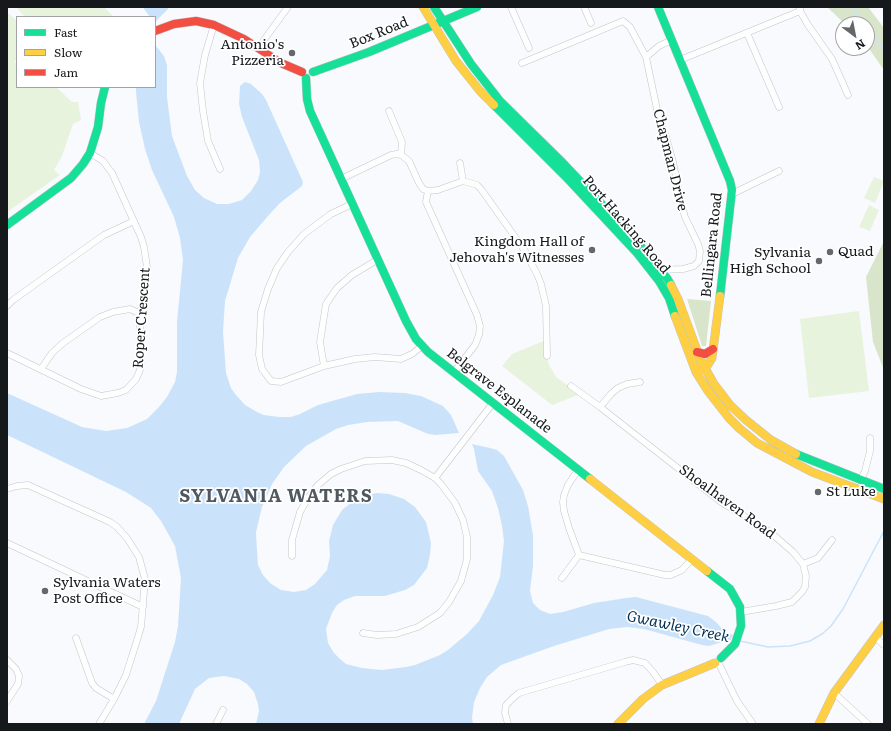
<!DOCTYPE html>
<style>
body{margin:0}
#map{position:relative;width:891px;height:731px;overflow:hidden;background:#f8fafd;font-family:Literata,serif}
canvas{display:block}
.frame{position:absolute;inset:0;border:8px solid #16191c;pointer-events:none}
.legend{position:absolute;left:16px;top:16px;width:140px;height:72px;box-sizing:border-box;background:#fff;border:1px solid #a2a3a4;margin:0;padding:5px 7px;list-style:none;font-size:12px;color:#16191c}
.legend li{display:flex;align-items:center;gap:8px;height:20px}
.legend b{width:20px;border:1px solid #a2a3a4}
.north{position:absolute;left:835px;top:16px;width:40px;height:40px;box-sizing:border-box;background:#fff;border:1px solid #a2a3a4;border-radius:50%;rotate:148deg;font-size:11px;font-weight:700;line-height:16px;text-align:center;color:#16191c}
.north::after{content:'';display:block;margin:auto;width:14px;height:18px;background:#65686b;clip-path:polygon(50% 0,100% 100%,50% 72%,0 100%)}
</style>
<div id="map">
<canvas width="891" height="731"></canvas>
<div class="frame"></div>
<ul class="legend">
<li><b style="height:5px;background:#16e098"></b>Fast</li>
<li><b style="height:5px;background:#ffcf43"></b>Slow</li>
<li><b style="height:5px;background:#f24e42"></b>Jam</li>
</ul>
<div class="north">N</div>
</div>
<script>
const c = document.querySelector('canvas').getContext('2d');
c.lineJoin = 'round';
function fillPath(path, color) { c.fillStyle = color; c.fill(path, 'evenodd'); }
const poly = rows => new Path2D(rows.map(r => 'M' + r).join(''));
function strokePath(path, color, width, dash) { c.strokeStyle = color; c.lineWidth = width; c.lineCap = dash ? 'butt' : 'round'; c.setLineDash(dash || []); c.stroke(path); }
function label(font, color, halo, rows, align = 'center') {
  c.font = font + ' Literata,serif'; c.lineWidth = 3.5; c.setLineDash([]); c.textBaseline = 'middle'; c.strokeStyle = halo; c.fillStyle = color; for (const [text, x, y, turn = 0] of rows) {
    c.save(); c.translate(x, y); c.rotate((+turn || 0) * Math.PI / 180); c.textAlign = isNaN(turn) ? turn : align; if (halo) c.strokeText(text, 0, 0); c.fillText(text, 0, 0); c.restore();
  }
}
fillPath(poly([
 [16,7,104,7,114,17,25,17],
 [7,12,17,21,17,59,14,62,17,63,17,87,56,87,72,102,78,102,81,120,73,124,62,156,54,170,60,175,7,212],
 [874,177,884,181,875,203,864,198],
 [869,205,879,210,870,231,859,227],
 [859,311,869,391,809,398,800,319],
 [546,340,547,356,549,365,557,378,581,394,552,405,502,366,512,354]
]), '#e8f3dd');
fillPath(poly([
 [827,7,868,7,884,28,884,70,867,46,867,24,845,24],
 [884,241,884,370,873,342,866,277],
 [687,299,711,301,706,346,702,346]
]), '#d9e5cb');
fillPath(poly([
 [144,7,168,7,168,9,157,20,155,25,155,17,150,17,144,9],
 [155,39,156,46,164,56,167,65,167,97,172,136,187,176,195,190,204,198,217,204,229,204,242,200,251,191,258,180,260,172,259,160,242,117,239,104,240,86,245,82,251,84,262,94,266,100,303,182,302,186,280,203,268,216,250,237,238,258,225,301,223,332,226,373,231,388,236,395,245,405,257,412,264,415,279,417,291,417,300,414,318,405,357,394,379,392,405,393,421,396,443,406,451,415,459,433,436,435,428,434,398,421,367,422,348,425,336,429,306,446,284,467,272,484,262,507,256,532,257,551,258,565,263,575,270,583,281,590,294,592,306,590,315,584,327,570,330,556,329,541,333,525,342,510,352,502,366,495,377,493,389,494,404,499,415,507,426,522,431,543,430,555,427,568,414,585,405,590,385,596,355,596,344,600,337,605,332,613,326,629,328,643,334,653,339,658,346,664,362,668,382,670,406,667,415,665,440,655,448,650,467,634,479,621,493,595,500,577,504,541,502,526,498,508,492,491,478,471,474,449,472,444,490,448,497,450,504,456,523,490,528,506,533,535,533,566,530,591,533,603,540,610,550,614,563,612,594,603,626,598,636,597,708,616,716,622,725,632,733,635,729,642,725,641,709,646,702,645,644,629,627,627,609,629,554,646,501,665,487,677,480,688,474,702,472,718,473,724,256,724,259,711,258,704,254,692,247,684,239,679,224,676,209,678,195,689,179,724,144,724,156,701,175,642,178,626,181,578,175,546,161,521,151,508,126,492,7,435,7,393,82,427,106,431,127,428,147,419,159,407,167,397,175,382,177,372,177,322,183,260,180,238,174,217,152,170,145,149,139,122,136,92,136,87,155,87]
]), '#cbe3fa');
strokePath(poly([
 [852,7,864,24],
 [867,27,884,50],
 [740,641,768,647,790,646,810,641,822,634,831,626,843,609,884,531]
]), '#cbe3fa', 1.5);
const street = poly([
 [511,7,529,48],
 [584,7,591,23],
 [800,7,800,11,808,25,832,59,848,95],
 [214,25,205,55,200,83,203,111,208,141,220,169],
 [747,33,779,107],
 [258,48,288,7],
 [646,57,659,46,672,40],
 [680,60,800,11],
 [522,63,623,21,630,27,646,57,659,119,666,137,673,162,682,207,685,217,698,244,700,251,699,261,694,266,683,269,661,270],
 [389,111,402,142,401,155],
 [460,163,463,181],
 [341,179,391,155,397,154,401,155,409,161,419,183,423,189,428,191,426,202,477,315,480,326,479,335,475,345,454,372],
 [428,191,438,190,463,181,477,185,481,189,525,251,537,274,541,284,546,306,547,356],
 [732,194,779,171],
 [352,204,331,214,304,234,288,252,277,268,268,289,261,312,259,355,262,369,271,381,281,382,324,366,355,359,375,357,401,359,412,354,422,346],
 [7,306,13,300,104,235,134,221],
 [7,353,81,389,101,396,118,393,126,390,136,379,140,370,141,361,140,324,147,267,144,247,141,237,112,173,103,161,90,153],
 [324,366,320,342,326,304,337,288,352,275,377,260],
 [41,369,52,353,63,343,100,317,113,312,130,309,141,314],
 [571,386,600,407,721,502,770,532,793,552,803,564,806,576,805,587,802,592,792,602,776,606,741,612],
 [600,407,611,394,618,388,627,384,640,382],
 [578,470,568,485,564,495,563,502,564,511,569,528,579,555,665,575,671,575,682,570,692,559],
 [435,478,493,403],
 [861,479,865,471,870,451,870,438],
 [7,489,17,486,28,485,110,522,117,527,127,538,139,557,145,579,141,627,138,637,126,675,114,699,99,724],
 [7,543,143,607],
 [292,556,292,540,300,512,308,498,318,485,331,474,341,469,365,461,392,460,406,463,421,470,435,478,441,484,455,503,463,520,467,537,467,559,461,581,449,602,440,613,418,627,396,634,377,635,363,633],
 [803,564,818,558,832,540],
 [562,578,579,555],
 [875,637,884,645],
 [76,638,92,683,96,688,114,699],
 [7,660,16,669,19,676,18,684,7,701],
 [720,666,737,701,753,724],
 [834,693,868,724],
 [216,724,223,710],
 [508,724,505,713,506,705,513,698,519,693,625,662,633,660,645,663,653,672,662,685]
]);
const fast = poly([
 [434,7,471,64,500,101,562,162,634,238,667,278,671,285],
 [658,7,730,181,732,190,720,296],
 [313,72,369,52,477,7],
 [306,78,307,99,310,111,406,321,416,339,428,352,590,479],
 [494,105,567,178,637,253,659,281,669,298,675,316],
 [7,225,71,178,83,164,90,153,98,127,101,103,105,87],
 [796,454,884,489],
 [707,571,730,589,740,607,741,626,735,644,721,658]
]);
const slow = poly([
 [423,7,456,61,480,91,494,105],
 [671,285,678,299,701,361,714,384,730,405,746,420,771,440,796,454],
 [675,316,696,372,708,391,729,418,739,428,757,443,812,472,884,499],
 [696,372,707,366,712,358,720,296],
 [590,479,707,571],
 [618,724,643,699,662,685,715,663],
 [819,724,834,693,884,625]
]);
const jam = poly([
 [155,31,174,24,196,21,214,25,244,39,281,63,302,72],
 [697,352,705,354,713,349]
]);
strokePath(street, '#c3c5c8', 7);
strokePath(fast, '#c3c5c8', 9);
strokePath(slow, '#c3c5c8', 9);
strokePath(jam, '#c3c5c8', 9);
strokePath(street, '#fefeff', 6);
strokePath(fast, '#16e098', 8);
strokePath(slow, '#ffcf43', 8);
strokePath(jam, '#f24e42', 8);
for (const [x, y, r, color] of [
 [292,53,4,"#65686b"],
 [592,250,4,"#65686b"],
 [830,252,4,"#65686b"],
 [819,261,4,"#65686b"],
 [818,492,4,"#65686b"],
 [45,591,4,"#65686b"]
]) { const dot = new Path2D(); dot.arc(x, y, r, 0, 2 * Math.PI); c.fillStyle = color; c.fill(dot); strokePath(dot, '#fff', 1.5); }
label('14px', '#16191c', '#fff', [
 ["Box Road",379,33,-22],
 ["Chapman Drive",670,160,76],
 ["Port Hacking Road",626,225,49],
 ["Bellingara Road",712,245,-84],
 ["Roper Crescent",142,318,-86],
 ["Belgrave Esplanade",499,391,38],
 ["Shoalhaven Road",727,502,36]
]);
label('14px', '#16191c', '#fff', [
 ["Antonio's",284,45],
 ["Pizzeria",284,61],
 ["Kingdom Hall of",584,242],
 ["Jehovah's Witnesses",584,258],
 ["Quad",838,252,"left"],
 ["Sylvania",811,253],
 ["High School",811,269],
 ["St Luke",826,492,"left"],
 ["Sylvania Waters",53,583,"left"],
 ["Post Office",53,599,"left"]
], 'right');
label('italic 15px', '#013055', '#fff', [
 ["Gwawley Creek",678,627,12]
]);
c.letterSpacing = '1px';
label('bold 18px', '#505860', '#fff', [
 ["SYLVANIA WATERS",276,497]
]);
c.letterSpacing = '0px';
</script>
